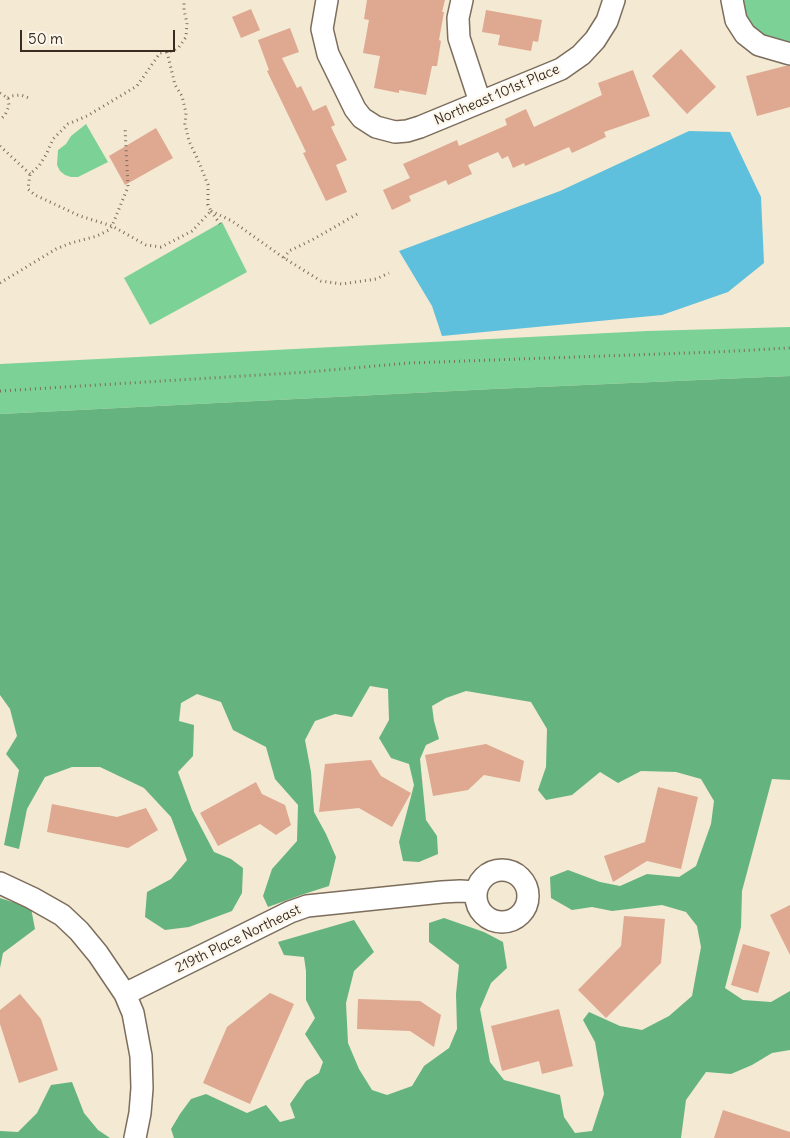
<!DOCTYPE html>
<style>
body{margin:0}
#map{position:relative;width:790px;height:1138px;overflow:hidden;background:#f4e9d2;font-family:Delius,sans-serif}
canvas{display:block}
.scale{position:absolute;left:20px;top:30px;width:155px;height:22px;box-sizing:border-box;border:2px solid #3b2a1e;border-top:0;padding-left:6px;font-size:15px;line-height:18px;white-space:nowrap;color:#3b2a1e;-webkit-text-stroke:4px #fbf7ec;paint-order:stroke}
</style>
<div id="map">
<canvas width="790" height="1138"></canvas>
<div class="scale">50 m</div>
</div>
<script>
const c = document.querySelector('canvas').getContext('2d');
c.lineJoin = 'round';
function fillPath(path, color) { c.fillStyle = color; c.fill(path, 'evenodd'); }
const poly = rows => new Path2D(rows.map(r => 'M' + r).join(''));
function strokePath(path, color, width, dash) { c.strokeStyle = color; c.lineWidth = width; c.lineCap = dash ? 'butt' : 'round'; c.setLineDash(dash || []); c.stroke(path); }
function label(font, color, halo, rows, align = 'center') {
  c.font = font + ' Delius,sans-serif'; c.lineWidth = 5; c.setLineDash([]); c.textBaseline = 'middle'; c.strokeStyle = halo; c.fillStyle = color; for (const [text, x, y, turn = 0] of rows) {
    c.save(); c.translate(x, y); c.rotate((+turn || 0) * Math.PI / 180); c.textAlign = isNaN(turn) ? turn : align; if (halo) c.strokeText(text, 0, 0); c.fillText(text, 0, 0); c.restore();
  }
}
fillPath(poly([
 [732,0,790,0,790,54,759,45],
 [86,124,108,162,78,177,71,177,65,175,60,171,57,165,58,150,66,144,71,136],
 [222,222,247,272,150,325,124,278],
 [790,327,790,376,493,389,0,414,0,364,647,331]
]), '#7cd296');
fillPath(poly([
 [790,376,790,780,772,779,742,891,741,927,725,988,743,1000,771,1002,790,991,790,1050,772,1053,752,1065,731,1074,706,1072,686,1100,681,1138,174,1138,171,1129,180,1114,191,1099,206,1094,247,1113,266,1105,280,1122,295,1118,290,1104,306,1081,319,1073,323,1062,305,1034,315,1018,306,1000,306,971,304,957,284,955,278,942,354,920,374,952,354,971,346,1003,348,1043,359,1069,372,1090,387,1095,412,1086,424,1066,449,1048,457,1029,456,994,459,965,429,942,429,923,444,918,484,932,503,942,507,968,491,983,480,1009,490,1062,504,1080,560,1095,564,1117,575,1133,592,1131,604,1094,595,1042,583,1020,589,1012,620,1026,642,1030,669,1016,692,996,701,947,697,926,686,912,662,905,612,911,592,907,572,910,551,898,550,877,568,870,600,882,620,886,647,874,679,877,696,866,711,824,714,801,701,779,676,772,641,771,618,783,600,772,572,795,546,800,538,790,546,767,547,729,531,702,466,691,446,698,432,706,434,721,439,739,426,745,420,759,426,820,437,836,438,854,419,862,403,861,399,842,414,785,409,764,391,758,379,738,389,720,388,689,370,686,352,717,335,714,315,721,305,740,311,772,314,812,326,834,336,857,329,886,304,894,268,907,263,896,272,869,297,841,298,805,275,779,266,747,233,730,221,702,197,694,181,703,179,721,194,725,193,756,178,772,192,810,214,852,231,859,243,868,242,893,232,911,189,927,165,930,145,917,147,892,171,879,187,860,171,817,144,788,100,767,72,767,45,777,27,809,19,849,4,845,19,770,6,754,17,736,10,709,0,695,0,414,493,389],
 [0,898,31,908,35,929,3,953,0,968],
 [72,1082,84,1113,98,1130,110,1138,0,1138,0,1131,18,1132,37,1113,51,1085]
]), '#65b47f');
fillPath(poly([
 [689,131,730,132,761,197,764,263,728,292,662,315,442,336,432,306,399,251,560,191]
]), '#5ec0dc');
fillPath(poly([
 [367,0,445,0,442,12,444,12,439,40,441,41,437,66,432,66,426,95,399,90,399,93,374,88,380,56,363,53,369,20,364,19],
 [251,9,260,30,241,38,232,17],
 [486,10,542,20,538,42,533,41,531,51,498,45,500,35,482,32],
 [290,28,299,52,282,58,297,88,301,86,313,111,326,105,335,125,331,127,347,160,336,165,347,192,326,201,303,153,306,152,267,71,269,70,258,40],
 [681,49,716,87,687,114,652,76],
 [785,66,790,66,790,107,757,116,746,76],
 [633,70,650,116,604,132,606,137,572,153,569,147,525,166,524,163,513,168,508,156,502,159,498,152,468,165,472,174,448,185,446,180,409,196,411,201,392,210,383,190,410,178,403,164,457,140,459,146,507,125,505,119,526,109,534,127,602,95,598,83],
 [156,128,173,158,125,185,109,156],
 [486,744,524,761,520,782,484,775,468,790,433,796,425,755],
 [371,760,381,776,411,793,392,827,359,808,319,812,325,764],
 [256,782,262,794,285,805,291,825,276,835,260,824,218,846,200,813],
 [658,787,698,797,681,869,647,861,613,882,604,856,645,842],
 [52,804,117,817,146,808,158,830,128,848,47,832],
 [790,905,790,955,770,915],
 [624,916,665,919,661,963,606,1018,578,990,621,946],
 [743,944,770,952,758,993,731,985],
 [270,993,294,1004,250,1104,203,1083,227,1027],
 [20,994,41,1019,58,1070,19,1083,0,1024,0,1010],
 [358,999,420,1001,441,1015,434,1047,410,1031,357,1029],
 [559,1009,573,1066,542,1074,539,1061,502,1071,491,1026],
 [723,1110,790,1132,790,1138,714,1138]
]), '#dea891');
const minor = poly([
 [327,0,322,29,328,54,355,109,362,118,376,127,395,132,407,131,420,127,561,69,581,55,595,40,607,21,614,0],
 [462,0,458,18,459,38,480,102],
 [732,0,736,20,745,34,759,45,790,54],
 '476 896a26 26 0 1 1 52 0a26 26 0 1 1-52 0Z',
 [0,883,32,898,62,915,79,931,98,954,125,994,133,1013,141,1056,142,1088,140,1113,135,1138],
 [125,994,290,912,307,906,442,892,460,891,476,892]
]);
strokePath(minor, '#7c6d5d', 24);
strokePath(poly([
 [167,52,175,85,182,96,186,113,185,124,189,141,198,160,208,185,208,205,211,211,192,231,175,240,161,247,146,245,112,226,80,216,35,195,28,189,30,174,39,166,46,155,53,139,68,124,87,116,137,86,160,53,167,52,173,51,179,47,186,37,187,23,184,10,184,0],
 [0,93,8,98,9,106,5,115,0,120],
 [8,98,11,96,21,95,29,98],
 [0,146,30,174],
 [211,211,232,221,284,258,321,281,342,284,376,279,389,273],
 [211,211,220,224],
 [284,258,289,251,312,240,359,213],
 [0,283,56,249,71,243,97,236,109,230,112,226,128,187,125,128],
 [0,391,308,372,409,363,715,352,790,348]
]), '#7c6d5d', 3, [1, 4]);
strokePath(minor, '#fff', 21);
label('14px', '#3b2a1e', '#fbf7ec', [
 ["Northeast 101st Place",497,95,-23],
 ["219th Place Northeast",238,939,-26]
]);
</script>
